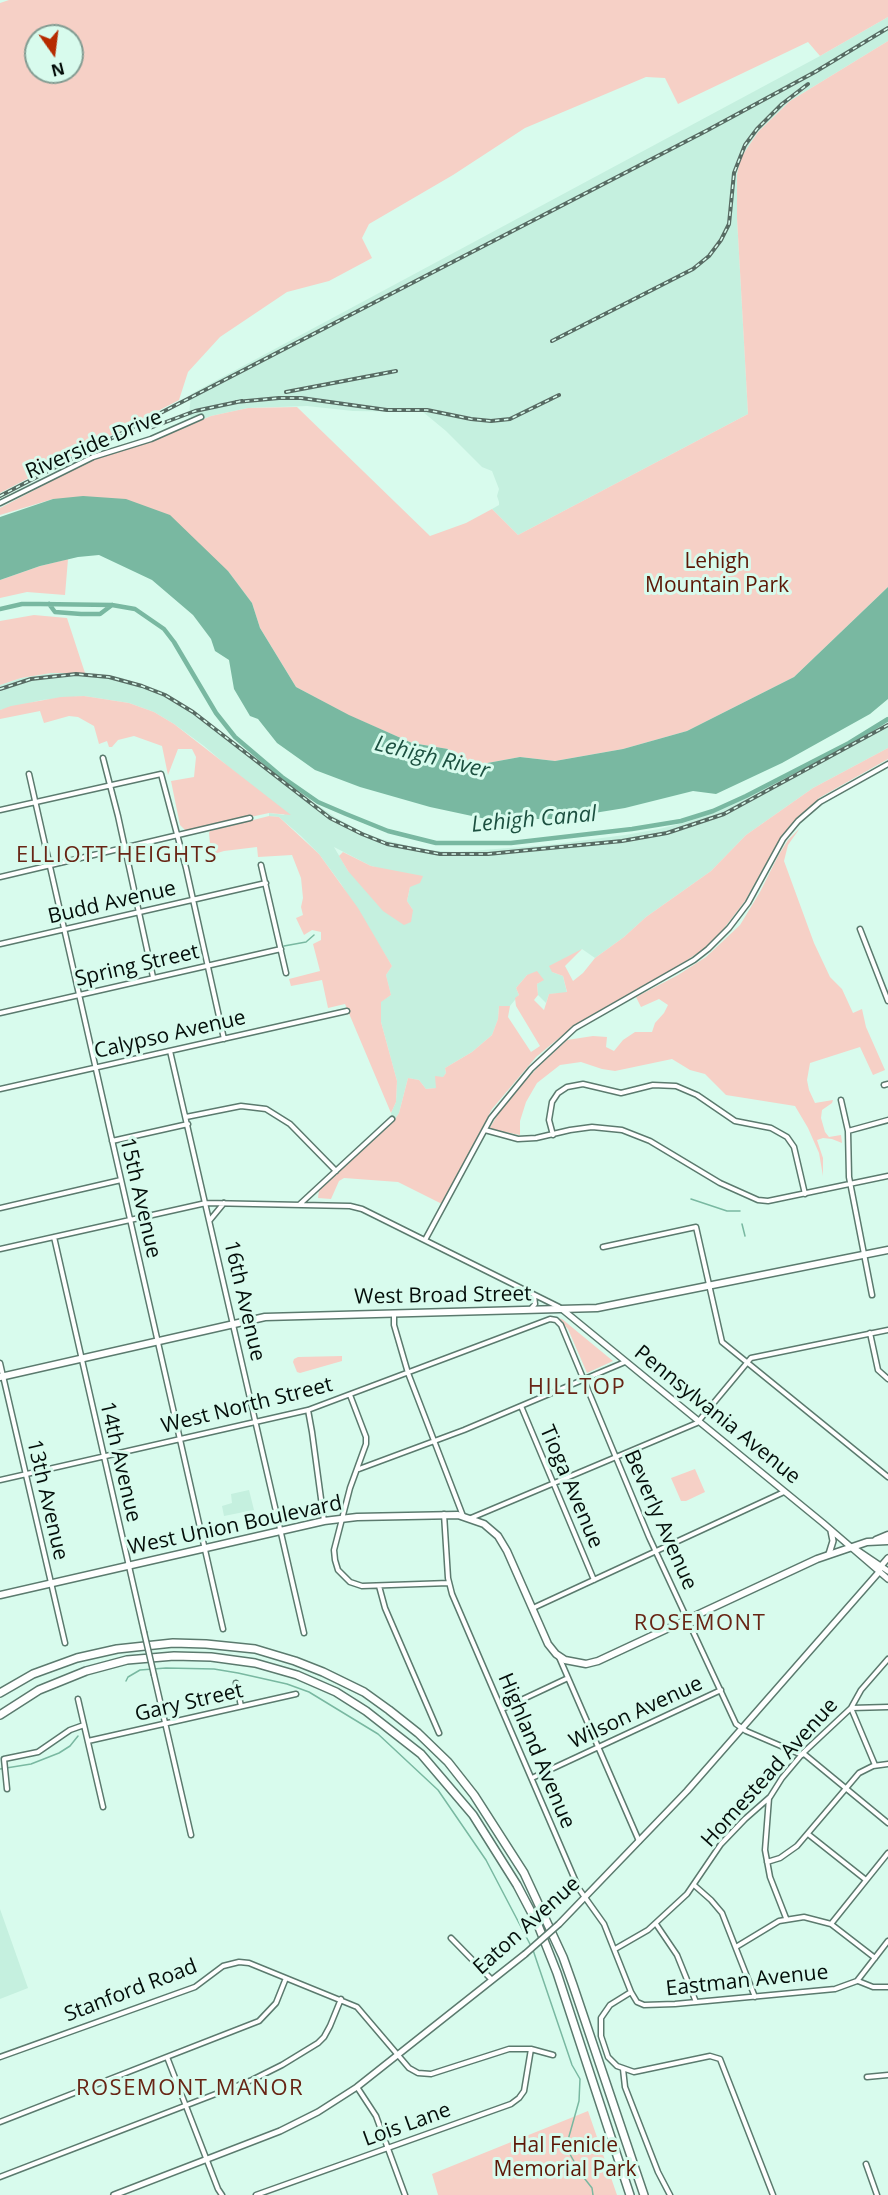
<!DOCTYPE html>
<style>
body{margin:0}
#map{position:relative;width:888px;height:2195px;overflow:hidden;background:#d8fbed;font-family:"Open Sans",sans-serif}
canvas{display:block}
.north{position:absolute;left:24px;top:24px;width:60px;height:60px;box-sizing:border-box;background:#d8fbed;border:2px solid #839c92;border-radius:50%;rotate:166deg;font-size:16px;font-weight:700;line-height:24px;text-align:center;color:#040e0a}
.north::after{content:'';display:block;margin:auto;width:21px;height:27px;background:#b62b00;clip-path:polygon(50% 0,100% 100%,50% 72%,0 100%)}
</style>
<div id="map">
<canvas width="888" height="2195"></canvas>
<div class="north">N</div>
</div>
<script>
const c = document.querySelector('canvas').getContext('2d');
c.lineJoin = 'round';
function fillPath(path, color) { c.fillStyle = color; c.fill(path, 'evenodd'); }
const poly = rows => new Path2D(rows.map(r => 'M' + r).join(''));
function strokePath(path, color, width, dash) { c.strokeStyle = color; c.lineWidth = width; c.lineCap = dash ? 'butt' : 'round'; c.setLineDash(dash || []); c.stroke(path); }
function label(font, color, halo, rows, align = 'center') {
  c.font = font + ' "Open Sans",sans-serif'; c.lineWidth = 6; c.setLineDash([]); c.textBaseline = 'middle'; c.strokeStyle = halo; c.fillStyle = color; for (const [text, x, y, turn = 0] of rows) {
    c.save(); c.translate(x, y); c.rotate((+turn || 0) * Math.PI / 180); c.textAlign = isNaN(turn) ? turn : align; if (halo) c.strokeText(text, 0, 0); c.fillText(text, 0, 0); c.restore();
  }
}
fillPath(poly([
 [888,17,888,41,790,101,758,132,740,159,737,175,737,218,748,414,518,535,492,509,499,505,499,502,497,496,499,489,492,471,482,467,446,431,423,412,353,411,307,406,248,408,211,416,196,422,189,415,191,394,820,56],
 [73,672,119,677,162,691,196,713,313,802,335,817,360,831,381,839,425,850,457,852,548,845,625,835,659,829,687,822,729,806,888,721,888,748,813,788,746,835,711,871,646,917,624,937,595,958,582,949,552,972,563,976,567,993,549,994,546,1003,538,995,537,984,543,980,527,975,516,988,519,995,510,1006,499,1006,498,1019,492,1035,472,1052,445,1068,446,1073,436,1088,426,1089,419,1080,408,1078,399,1113,393,1122,391,1113,396,1102,397,1081,381,1022,381,1001,391,995,386,975,392,966,341,884,319,854,301,836,279,817,269,816,269,813,285,815,204,746,174,724,154,712,129,703,84,696,42,700,0,710,0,685,21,678,51,673],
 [334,847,371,866,394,872,410,887,407,901,413,910,348,871],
 [249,1490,254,1510,224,1516,222,1506,232,1503,231,1494],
 [0,1909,28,1988,0,1999]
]), '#c5f0df');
fillPath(poly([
 [9,0,888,0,888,17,820,56,808,42,678,104,665,78,646,77,525,128,453,175,369,224,362,238,372,258,329,281,287,292,220,337,188,372,179,400,0,493,0,3],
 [36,36,72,36,72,72,36,72],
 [888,41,888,587,794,677,687,731,623,749,555,761,520,757,482,764,453,760,446,757,448,749,412,743,348,715,296,687,260,628,252,603,228,571,53,499,0,515,0,508,92,460,153,441,211,416,248,408,297,407,430,536,466,523,492,509,518,535,748,414,737,218,737,175,740,159,758,132,790,101],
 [68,559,65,595,27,592,0,598,0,580,40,566],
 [34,615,67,618,85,673,51,673,21,678,0,685,0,621],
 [84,696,129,703,154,712,174,724,291,815,269,813,186,831,180,825,171,781,194,777,196,757,192,749,178,749,168,775,162,746,134,736,118,740,112,747,109,747,107,741,99,744,94,726,78,717,69,716,44,723,40,711,0,719,0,710,11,706,61,697],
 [888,748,888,759,819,798,782,835,745,901,719,935,704,949,681,964,576,1024,536,1057,492,1109,442,1204,398,1182,344,1178,339,1181,331,1199,318,1198,319,1190,326,1183,393,1122,399,1113,408,1078,419,1080,426,1089,436,1088,435,1076,443,1077,446,1073,445,1068,472,1052,492,1035,498,1019,499,1006,510,1006,508,1017,531,1052,540,1046,516,1006,515,998,519,995,516,988,527,975,537,971,544,980,537,984,538,995,534,1000,544,1010,549,994,567,992,563,976,552,972,549,966,582,949,565,966,573,981,583,973,595,958,624,937,646,917,711,871,746,835,813,788],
 [269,816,279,817,319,854,358,908,392,966,386,975,391,995,381,1002,381,1022,397,1081,396,1102,391,1113,345,1004,328,1008,322,980,291,986,289,979,320,971,313,944,321,940,321,932,312,930,304,935,296,918,303,915,301,907,303,898,301,878,292,855,258,857,257,847,224,851,211,855,209,833,210,831],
 [800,828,788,845,784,861,814,943,830,977,842,989,853,1013,862,1009,866,1027,885,1070,873,1075,860,1047,810,1063,807,1080,809,1090,815,1103,833,1100,832,1103,822,1110,821,1118,825,1132,829,1137,841,1135,842,1143,832,1139,823,1138,817,1140,823,1158,823,1176,819,1153,808,1128,795,1106,726,1095,705,1074,690,1070,672,1059,615,1071,602,1069,581,1062,560,1065,537,1083,526,1102,520,1121,520,1135,489,1129,500,1111,518,1089,538,1067,567,1040,593,1036,607,1037,606,1047,614,1051,623,1040,635,1032,652,1032,655,1023,664,1013,668,1005,659,999,641,1007,636,997,678,975,706,957,740,925,760,892,778,856,788,840],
 [343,852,371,866,423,876,420,883,410,887,407,901,413,910,411,922,404,925,383,911,348,871,339,856],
 [558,1318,562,1319,613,1361,587,1373,568,1329],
 [342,1356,342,1361,300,1373,297,1372,293,1362,294,1359,298,1357],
 [695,1469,705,1492,686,1501,681,1501,671,1478],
 [588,2111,617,2195,438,2195,432,2174]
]), '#f6d0c6');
fillPath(poly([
 [83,496,126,499,170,515,228,571,252,603,260,628,296,687,349,715,412,743,448,749,446,757,453,760,482,764,520,757,555,761,623,749,687,731,794,677,888,587,888,699,870,714,782,763,716,794,693,791,625,808,557,819,486,819,430,807,360,787,315,770,277,743,258,719,250,716,234,689,229,660,215,651,211,639,193,615,152,580,99,555,78,557,40,566,0,580,0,517,53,499]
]), '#79b8a1');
strokePath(poly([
 [284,946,306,942,314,935],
 [691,1199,727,1211,740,1211],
 [742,1224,745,1236],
 [126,1681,128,1677,140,1670,166,1668,214,1669,238,1673,287,1684,309,1692,378,1734,438,1790,486,1860,531,1946],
 [0,1769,31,1764,59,1753,70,1746,78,1736],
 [533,1950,572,2065,580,2079,579,2101,566,2147,581,2174,592,2188,593,2195]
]), '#79b8a1', 1.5);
strokePath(poly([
 [49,604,55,612,81,614,100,614,112,605],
 [0,609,22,604,40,604,112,605,135,609,164,629,174,642,216,713,235,737,282,777,318,802,346,814,388,831,436,843,511,843,632,829,681,821,713,811,746,796,849,743,888,719]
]), '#79b8a1', 4.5);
const street = poly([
 [0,503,93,457,151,439,201,417],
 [103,758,118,816,153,977],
 [29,774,223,1629],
 [0,810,161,774,186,868,224,1039],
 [261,865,286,973],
 [0,877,250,818],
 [860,929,888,1001],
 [0,944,266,883],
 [0,1013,281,949],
 [170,1051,304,1633],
 [884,1085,888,1084],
 [0,1089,347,1011],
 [841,1100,848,1131,849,1177,872,1295],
 [186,1117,241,1106,266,1109,290,1124,336,1171],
 [485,1130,518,1139,536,1138,570,1130,592,1127,622,1130,650,1141,720,1183,758,1200,768,1201,888,1176],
 [848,1131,888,1120],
 [553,1135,549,1120,552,1102,558,1093,567,1087,583,1084,621,1093,653,1085,676,1086,697,1095,735,1121,771,1128,787,1137,794,1147,805,1194],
 [112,1141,188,1124],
 [300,1204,392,1119],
 [0,1208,121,1180],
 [210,1220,224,1203],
 [54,1237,144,1632],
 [425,1240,491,1118,531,1069,575,1028,694,960,708,949,729,928,748,903,783,839,798,821,820,802,888,764],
 [603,1247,696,1227,722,1342,888,1477],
 [0,1249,206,1203,350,1206,362,1209,559,1307],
 [530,1310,535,1304,534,1296],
 [394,1314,394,1325,408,1373,463,1516],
 [870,1333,878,1370,888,1379],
 [0,1363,65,1643],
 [350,1395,366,1437,366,1444,350,1488,334,1550,335,1560,338,1570,350,1582,362,1586,449,1583],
 [521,1406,594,1580],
 [308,1410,312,1432,324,1521],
 [359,1469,464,1430,625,1362],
 [0,1480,308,1410,550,1319,556,1320,561,1325,649,1537,736,1724,746,1731,802,1755],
 [444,1514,448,1578,452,1594,579,1889,604,1924,631,1992,637,2002,644,2005,675,2004,835,1989,857,1981,888,1941],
 [471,1518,697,1423,751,1358,888,1330],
 [379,1586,385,1608,439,1733],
 [533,1608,784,1492],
 [559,1657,639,1841],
 [154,1675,191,1835],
 [236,1683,241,1706],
 [78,1699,103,1807],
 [502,1709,568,1678],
 [88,1741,296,1694],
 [803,1753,888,1823],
 [875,1765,851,1708,888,1707],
 [532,1778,721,1690],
 [7,1789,4,1759,38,1752,70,1730,84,1725],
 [769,1798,765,1850,770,1877,786,1918],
 [808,1834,866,1880],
 [767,1862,780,1858,797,1846,859,1773,873,1766,888,1764],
 [694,1885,711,1900,722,1913,755,1997],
 [656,1924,677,1955,696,2002],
 [831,1924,888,1853],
 [451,1938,492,1980],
 [736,1947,779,1921,804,1917,831,1924,875,1958],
 [615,1949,648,1930,687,1894,721,1844,745,1819,770,1797,782,1778,803,1753,851,1708,861,1690,888,1659],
 [858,1981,873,1987,888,1987],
 [631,1992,610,2005,601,2018,601,2036,608,2057,617,2066,634,2072,710,2056,720,2059,773,2195],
 [0,2057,195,1987,223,1966,239,1962,249,1963,357,2007,409,2068,418,2073,431,2074,509,2049,531,2049,553,2055],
 [167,2057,218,2189,222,2195],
 [623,2069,625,2087,658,2172,670,2195],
 [867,2077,888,2075],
 [357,2087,376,2116,405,2195],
 [0,2122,259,2021,276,2003,286,1978],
 [866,2164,877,2195],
 [0,2177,252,2080,282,2065,318,2043,324,2037,330,2026,341,1999],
 [256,2195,511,2104,519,2098,524,2091,531,2049]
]);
const secondary = poly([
 [563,1310,823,1523,888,1579],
 [854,1548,888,1571],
 [829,1554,833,1541,831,1531],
 [559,1924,687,1791,879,1572,881,1566,888,1558],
 [114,2195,280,2131,318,2112,357,2087,525,1954]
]);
const primary = poly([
 [0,1377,265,1317,597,1308,888,1250],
 [876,1540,888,1535],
 [0,1595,324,1521,357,1517,458,1515,484,1524,498,1536,507,1551,548,1644,556,1654,565,1660,586,1664,598,1661,817,1559,867,1542,888,1541]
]);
const highway = poly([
 [0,1693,33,1674,77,1658,117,1649,173,1643,206,1644,255,1649,295,1661,323,1672,364,1692,389,1710,418,1733,448,1762,474,1795,524,1873,563,1957,573,1985,644,2195],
 [0,1715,39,1690,86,1671,127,1660,174,1656,211,1657,255,1663,297,1675,336,1692,366,1711,421,1754,473,1815,517,1885,538,1925,557,1973,630,2195]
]);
strokePath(street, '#5b7a6e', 7);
strokePath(secondary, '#5b7a6e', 8);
strokePath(primary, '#5b7a6e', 9);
strokePath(highway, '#5b7a6e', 10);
strokePath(street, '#fff', 4);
strokePath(secondary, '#fff', 5);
strokePath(primary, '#fff', 6);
strokePath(highway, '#fff', 7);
const rail = poly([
 [552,341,693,269,709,256,721,240,729,224,734,173,745,145,757,129,782,104,808,84],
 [286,392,396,371],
 [236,402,279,398,301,398,387,410,427,410,471,419,491,421,510,419,559,395],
 [150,428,195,411,242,401],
 [0,496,706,131,815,72,888,28],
 [0,689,31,679,76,674,109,677,142,686,165,695,193,712,330,818,362,834,387,844,440,854,488,854,622,841,667,833,724,814,888,725]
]);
strokePath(rail, '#576b63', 4);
strokePath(rail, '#d8fbed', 1.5, [4.5]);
const streetBridge = poly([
 [144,1632,154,1675]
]);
const secondaryBridge = poly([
 [525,1954,559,1924]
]);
strokePath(streetBridge, '#5b7a6e', 7, []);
strokePath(secondaryBridge, '#5b7a6e', 8, []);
strokePath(streetBridge, '#fff', 4);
strokePath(secondaryBridge, '#fff', 5);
label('21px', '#040e0a', '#d8fbed', [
 ["Riverside Drive",94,445,-23],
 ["Budd Avenue",112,903,-13],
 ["Spring Street",137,966,-13],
 ["Calypso Avenue",170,1035,-13],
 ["15th Avenue",140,1198,77],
 ["West Broad Street",443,1296,-1],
 ["16th Avenue",244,1301,77],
 ["West North Street",247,1406,-14],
 ["Pennsylvania Avenue",717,1415,39],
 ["14th Avenue",120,1462,77],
 ["Tioga Avenue",571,1487,67],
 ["13th Avenue",47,1500,77],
 ["Beverly Avenue",660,1520,66],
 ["West Union Boulevard",235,1526,-12],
 ["Gary Street",189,1703,-13],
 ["Wilson Avenue",636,1713,-25],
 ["Highland Avenue",536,1751,67],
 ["Homestead Avenue",770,1773,-48],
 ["Eaton Avenue",527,1926,-42],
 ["Eastman Avenue",747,1981,-6],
 ["Stanford Road",131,1991,-21],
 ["Lois Lane",407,2125,-20]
]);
label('21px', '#5c1706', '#d8fbed', [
 ["Lehigh",717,562],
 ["Mountain Park",717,586],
 ["Hal Fenicle",565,2146],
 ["Memorial Park",565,2170]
]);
label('italic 22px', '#1c5040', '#d8fbed', [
 ["Lehigh River",432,758,14],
 ["Lehigh Canal",534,820,-5]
]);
c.letterSpacing = '1.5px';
label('22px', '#682515', '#d8fbed', [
 ["ELLIOTT HEIGHTS",117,856],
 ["HILLTOP",577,1388],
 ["ROSEMONT",700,1624],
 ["ROSEMONT MANOR",190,2089]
]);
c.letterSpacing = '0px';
</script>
